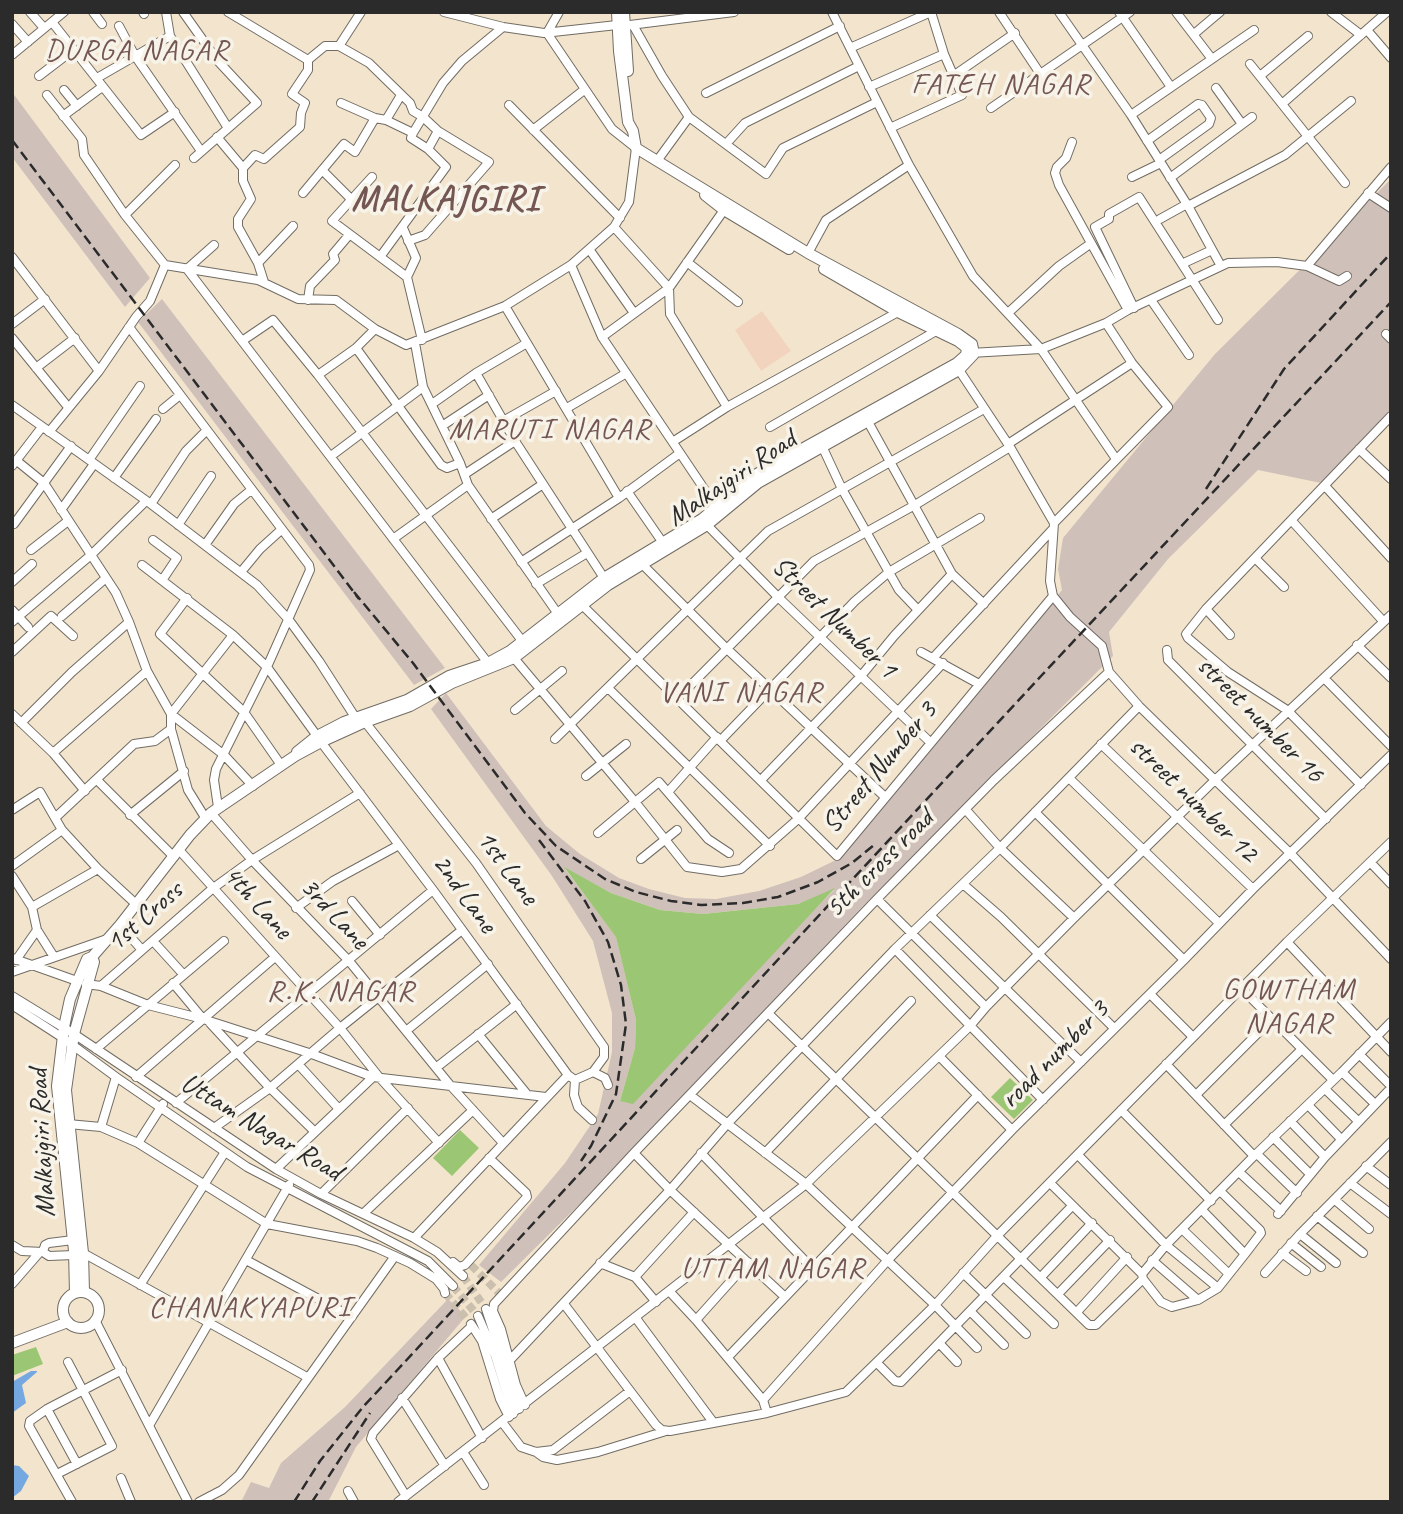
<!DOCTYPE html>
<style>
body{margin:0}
#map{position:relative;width:1403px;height:1514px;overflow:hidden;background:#f3e5cd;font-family:Caveat,sans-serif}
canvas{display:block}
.frame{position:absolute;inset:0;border:14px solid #2b2b2b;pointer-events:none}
</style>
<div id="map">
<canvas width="1403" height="1514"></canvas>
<div class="frame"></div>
</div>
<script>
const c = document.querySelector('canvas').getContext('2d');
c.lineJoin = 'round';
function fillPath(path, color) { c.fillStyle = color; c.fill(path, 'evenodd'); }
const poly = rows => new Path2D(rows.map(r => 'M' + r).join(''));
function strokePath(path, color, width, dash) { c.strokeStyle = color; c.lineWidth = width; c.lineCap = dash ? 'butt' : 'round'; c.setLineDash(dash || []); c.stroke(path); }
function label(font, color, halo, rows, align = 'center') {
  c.font = font + ' Caveat,sans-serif'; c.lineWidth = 7; c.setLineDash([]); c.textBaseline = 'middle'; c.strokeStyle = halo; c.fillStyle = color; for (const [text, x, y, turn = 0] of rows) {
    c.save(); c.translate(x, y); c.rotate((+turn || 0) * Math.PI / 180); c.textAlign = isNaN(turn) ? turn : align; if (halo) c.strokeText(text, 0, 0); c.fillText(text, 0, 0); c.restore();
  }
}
fillPath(poly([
 [762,311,791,351,761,371,735,330]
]), '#f2d4be');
fillPath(poly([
 [12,92,150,278,125,307,12,157],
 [1391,179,1391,409,1321,483,1258,470,1168,559,1109,632,1113,656,860,909,624,1160,501,1282,479,1265,565,1163,598,1114,612,1052,612,1013,593,941,552,876,431,709,446,693,546,826,580,854,619,878,649,889,685,898,716,899,759,891,801,877,838,859,1062,590,1058,569,1063,538,1215,354],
 [565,869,611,893,660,910,703,914,798,904,834,890,620,1101,635,1048,636,1020,616,936],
 [162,299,445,668,414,685,138,322],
 [448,1299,466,1316,356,1447,328,1502,241,1502,251,1482,269,1488,281,1463,345,1407]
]), '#cfc0ba');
fillPath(poly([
 [564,867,611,893,660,910,703,914,798,904,835,888,633,1104,620,1101,635,1048,636,1020,616,937],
 [1010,1078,1033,1100,1014,1119,991,1097],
 [460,1130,479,1148,452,1176,433,1158],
 [36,1347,43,1364,12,1376,12,1355]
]), '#9bc774');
fillPath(poly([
 [31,1371,37,1371,37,1372,22,1385,26,1403,12,1413,12,1382],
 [12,1465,19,1466,29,1476,21,1491,12,1498]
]), '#75a8e1');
strokePath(poly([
 [471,1265,500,1294],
 [463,1276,486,1309],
 [453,1286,478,1316],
 [445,1293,471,1324]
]), '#cbc0ad', 8, [8, 4]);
const minor = poly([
 [30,12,44,28],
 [93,12,102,24],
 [143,12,144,14],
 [166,12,170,36,228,128],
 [183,12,217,60,257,103,194,158],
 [228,12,308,60],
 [444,12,503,27,544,33,617,25],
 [832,12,909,165,973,276,1041,349,1116,459],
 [999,12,1041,75],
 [1059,12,1131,115,1188,206,1221,266],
 [1119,12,1171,87],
 [1176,12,1212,59],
 [1331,12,1361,35],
 [52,22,141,135,175,112],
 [12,24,28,42],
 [630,25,734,12],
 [633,25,662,76,689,117,766,174,783,148,877,102],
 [119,26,135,56,201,151],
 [1367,30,1391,58],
 [1194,34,1220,12],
 [339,46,369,63,410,103,413,111,423,117,438,131,489,162,425,235,408,241],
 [850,48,931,12],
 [12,55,64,12],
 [1250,64,1345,183],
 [39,76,73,50],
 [953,76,1015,33],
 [1260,76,1308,36],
 [97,78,170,36],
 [869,87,944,54],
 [1216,88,1242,124],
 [64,90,77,106],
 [706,93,840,26],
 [47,95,82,139,84,155,125,215,165,265,258,280,298,299,336,300,375,329,406,345,505,306,571,265,614,227,629,202,636,148,612,129,547,33,559,12],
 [341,103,375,118,386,120,413,133,411,138,428,149,446,167,380,257],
 [1282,104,1387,12],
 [509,105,620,218],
 [991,108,1130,12],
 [1131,115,1254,30],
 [63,116,102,87],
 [386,120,401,95],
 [890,128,962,95,944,54,931,12],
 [533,130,584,90],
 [413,133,443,83,462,61,503,27],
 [217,137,243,168],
 [1147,141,1198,104,1202,105,1211,118,1209,124,1159,160],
 [1072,142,1066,158,1057,167,1055,173,1059,185,1128,310],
 [726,144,745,123,859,66],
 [428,149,438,131],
 [657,161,689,117],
 [322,170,352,200],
 [372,177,332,221,407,277],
 [1132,177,1161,163],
 [1170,178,1252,117],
 [303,193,344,144,355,152,375,118],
 [1368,193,1391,208],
 [1188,206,1285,155,1351,101],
 [125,215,175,165],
 [1160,219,1187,204],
 [614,227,669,288,670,314,727,407],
 [403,228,416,258,407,277,422,340],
 [214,245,187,269,488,663],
 [589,249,634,313],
 [808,253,826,220,909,165],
 [12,257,99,371],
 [687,262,738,302],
 [1186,262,1212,250],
 [258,263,293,226],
 [571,265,602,337,719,511],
 [1307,266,1339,281,1347,276],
 [264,282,258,263,238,227,238,219,251,199,243,181,243,168,255,155,264,159,300,127,301,113,305,103,292,94,308,70,308,60,325,46,339,46,361,12],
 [308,300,310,286,335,260,333,254,349,235],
 [1151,300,1189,355],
 [505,306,619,498],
 [1134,308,1095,227,1109,219,1109,214,1139,197,1218,320],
 [1008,313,1059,266,1090,244],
 [12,324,45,299],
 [129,327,309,565,310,570,267,667,216,769,214,780,218,807],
 [1386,334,1391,339],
 [602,337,669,288,724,210],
 [12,338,68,407],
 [242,341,273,320,318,375,523,642],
 [415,343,423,387,460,463,468,485,558,614],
 [356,348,441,465,447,468,460,463],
 [970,353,1041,349,1106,323,1128,310,1228,263,1277,262,1307,266,1391,167],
 [957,367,1010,447,1054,523,1050,581,1053,596,1070,617,1102,646,1109,672,1139,706,1291,854,1391,959],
 [36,368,75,338],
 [476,373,515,441,604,578],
 [318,375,356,348,375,329],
 [432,404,476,373,527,343],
 [12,405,151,504,257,585,289,620,319,661,355,717],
 [567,408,625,374],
 [163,409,180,395],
 [867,420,952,574,984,604],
 [503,421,556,391],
 [442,426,489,395],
 [770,427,936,331],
 [49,432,99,371,136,317,150,301,165,265],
 [674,441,727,407,898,312],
 [1008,444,1132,363],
 [71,446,44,483,116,593,129,622,147,671,171,714,171,729,188,790,206,819],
 [822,446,842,489,899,590,918,610],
 [1359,449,1391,479],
 [331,456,423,387],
 [89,460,140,386],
 [12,466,42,427],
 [465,474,515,441],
 [114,478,156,419],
 [1325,486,1391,558],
 [627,491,663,543],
 [151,504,186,451,206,431],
 [61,510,94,464],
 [491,519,543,484],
 [1292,521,1383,621],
 [704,522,779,598,930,742],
 [1054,523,1168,407,1132,363,1106,323],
 [14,524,44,483,17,461],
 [178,525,211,476],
 [393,539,468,485],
 [153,540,177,558,163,579],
 [205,545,234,504,251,490],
 [31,550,68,521],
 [1255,558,1284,587],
 [521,562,619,498,680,453],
 [642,564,726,648,885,797],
 [142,565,233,635,267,667,317,736],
 [241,572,260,549,281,530],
 [12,582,32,564],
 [536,584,587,553],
 [187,598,160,634,244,712,281,765],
 [582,605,837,856,1053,596],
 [1206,609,1230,635],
 [12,610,28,627],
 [62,616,106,578],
 [12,622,91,555,146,501],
 [233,635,171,714,224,755,253,786],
 [1357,645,1391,678],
 [1167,650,1168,660,1326,819],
 [12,652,51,616,73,636],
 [921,652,979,684],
 [514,658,636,803,687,867,722,872,741,869,798,819,943,663],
 [933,658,1052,530],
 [1324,678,1391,746],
 [608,688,770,846],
 [677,699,814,561,915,505,1010,447],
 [515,710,562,671],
 [12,714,53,753,85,791],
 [365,722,476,863,604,1047,604,1057,593,1072,575,1080,568,1075],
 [21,723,72,672,129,622],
 [555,739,768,531,984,409],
 [721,740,855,601,889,572,980,518],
 [321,742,433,890,568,1075],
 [1101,744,1253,889],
 [53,753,147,671],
 [586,776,626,744],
 [1069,778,1219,923],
 [97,780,174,857],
 [761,780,861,676,894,636,952,574],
 [1361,785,1287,710,1228,672,1188,638,1186,634,1206,609,1391,416],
 [668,792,717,737],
 [12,810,40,792,62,830,98,869,137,905],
 [966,810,1000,848,1074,918],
 [1035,812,1184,960],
 [211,813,252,860,349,961,450,1085,503,1143],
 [130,815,184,771],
 [55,818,134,744,155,741,171,729],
 [598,833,659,782,708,839,729,853],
 [180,851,340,1028,379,1077,439,1143],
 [641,859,677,830],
 [1370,862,1391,884],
 [12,866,62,830],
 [12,876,32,907,37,930,54,957],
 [963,884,1001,917,1114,1028],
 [877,899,986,1007],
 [352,901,380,935],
 [32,907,98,869],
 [296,908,333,881,399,845],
 [930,915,1081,1062],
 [120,925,142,950],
 [153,941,183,974],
 [1287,942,1391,1052],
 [895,949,1043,1100],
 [12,958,77,981],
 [16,960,37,930],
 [12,972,107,939],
 [173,983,203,1019],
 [86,984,101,986,148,1005,203,1019,309,1053,373,1077,546,1097],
 [101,986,212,889,252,860,360,793],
 [1241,988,1333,1080],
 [1150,994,1193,1037],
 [12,996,74,1034,276,1169,321,1194,414,1238,437,1252,463,1276],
 [12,1005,63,1038,116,1077,247,1167,428,1261,453,1286],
 [768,1013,1089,1325,1096,1325,1143,1279],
 [210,1023,270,1088,314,1131],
 [406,1031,488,964],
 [478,1034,526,1093],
 [96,1049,224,941],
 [1359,1054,1391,1086],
 [939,1056,1012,1130],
 [298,1064,339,1109],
 [1166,1064,1254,1156],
 [437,1067,517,1004],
 [593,1072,605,1078,608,1085],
 [1342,1072,1375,1104],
 [136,1077,275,957],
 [575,1080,574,1095,578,1107,592,1120],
 [1325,1089,1358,1121],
 [690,1095,806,1184,935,1305,977,1348],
 [1196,1095,1271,1020],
 [176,1103,433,890],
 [1308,1105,1341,1139],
 [1121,1110,1211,1201],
 [1290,1121,1325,1157],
 [68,1124,101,1127,138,1143,267,1224,357,1241,377,1248,410,1263,436,1279,444,1289,445,1293],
 [1224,1125,1301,1050],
 [101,1127,116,1077],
 [214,1128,270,1088,340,1028,462,930],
 [1273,1137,1310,1174],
 [138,1143,163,1104],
 [634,1153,670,1190,785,1297],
 [701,1153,812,1268],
 [765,1153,911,1001],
 [1257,1154,1297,1193],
 [1078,1155,1166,1245,1218,1288],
 [1366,1166,1391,1185],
 [276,1169,373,1077],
 [1239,1172,1281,1211],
 [1050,1183,1142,1274,1143,1279,1161,1302,1172,1307,1198,1300,1218,1288,1245,1254,1202,1210],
 [1350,1183,1391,1214],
 [1221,1192,1260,1230,1261,1233,1245,1254],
 [321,1194,408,1108],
 [1335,1200,1369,1229],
 [364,1213,473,1110],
 [1278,1214,1325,1157,1391,1088],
 [1317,1216,1363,1253],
 [1183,1230,1229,1274],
 [1300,1234,1336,1263],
 [416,1236,568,1075],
 [1291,1243,1321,1267],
 [12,1245,22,1251,43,1252,49,1256,74,1255],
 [43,1252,45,1245,49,1243,73,1240],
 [83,1253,307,1377],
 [1282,1253,1306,1271],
 [246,1260,352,1317],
 [1152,1260,1198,1300],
 [453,1262,459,1267,465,1265,527,1197,526,1193,489,1158],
 [600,1263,635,1277,656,1302],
 [963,1273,1026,1334],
 [1265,1273,1300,1234,1391,1142],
 [1142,1274,1166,1245,1254,1156,1342,1072,1391,1022],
 [635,1277,694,1212],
 [1004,1277,1054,1324],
 [1041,1277,1092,1223],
 [12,1284,39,1253],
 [140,1285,225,1152],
 [670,1292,696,1320,763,1400,767,1413],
 [1058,1294,1110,1240],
 [564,1304,656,1425,662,1430,670,1431,767,1413,846,1392,935,1305,997,1236,1287,942,1391,842],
 [486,1309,519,1409],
 [971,1312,1004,1345],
 [1077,1312,1127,1257],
 [478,1316,495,1355,513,1414],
 [635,1317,713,1422],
 [95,1320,188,1502],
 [696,1320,748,1262],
 [471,1324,482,1341,500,1399,509,1417],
 [940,1344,957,1362],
 [728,1357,978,1095],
 [438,1358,482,1438],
 [510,1360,670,1190,728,1123,895,949,1000,848,1139,706],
 [878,1364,895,1381,901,1382,1072,1206],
 [402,1398,445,1466],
 [763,1400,887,1261,1012,1130,1184,960,1253,889,1391,755],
 [525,1405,516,1385,501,1329,493,1311,494,1304,634,1153,877,899,994,780,1109,672],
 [47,1409,77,1464],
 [502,1422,521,1447,536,1452,553,1450,630,1391],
 [150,1424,289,1185],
 [463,1452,484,1485],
 [536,1452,543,1457,557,1460,598,1452,666,1431],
 [57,1474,112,1446,68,1362],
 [121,1478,131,1502],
 [348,1491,354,1502],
 [406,1496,371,1439,373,1433,438,1358,472,1326],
 [72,1502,29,1426,30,1421,47,1409,122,1370],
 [199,1502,222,1490,239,1475,395,1256],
 [398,1502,806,1184,970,1026,986,1007,1074,918,1216,779,1391,615]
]);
const major = poly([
 [624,12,628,71],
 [705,195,724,210,789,249],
 [297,752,317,736,344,722,407,700,449,676,488,663,510,651,604,578,702,519,753,476,957,363,966,355,967,348,958,341,898,312,824,269],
 [84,1292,83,1253,66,1090,74,1034,94,962,92,957],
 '63 1310a18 18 0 1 1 36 0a18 18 0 1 1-36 0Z',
 [75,1293,74,1251,57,1086,64,1027,70,999,87,959,92,957,120,925,190,835,211,813,295,756,321,742,365,722,410,706,452,683,514,658,608,585,707,525,758,483,959,370,974,354,972,344,958,334,808,253,636,148,633,131,628,122,619,51,617,12],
 [12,1343,68,1322]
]);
strokePath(minor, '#716c64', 10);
strokePath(major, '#716c64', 12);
strokePath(minor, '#fff', 8);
strokePath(major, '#fff', 10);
strokePath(poly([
 [12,140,359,599],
 [1206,489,1284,369,1391,253],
 [354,592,413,663,525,813,556,846,605,879,636,892,671,901,701,905,743,903,778,897,818,882,852,863,874,845],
 [539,840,585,901,608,942,621,985,626,1024,616,1094,591,1146,581,1161],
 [294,1502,320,1461,363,1407,1042,675,1391,302],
 [312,1502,370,1413]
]), '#2b2b2b', 2.5, [10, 5]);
label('28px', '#2b2b2b', '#f7f3e8', [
 ["Malkajgiri Road",732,479,-34],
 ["Street Number 1",834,618,44],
 ["street number 16",1260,720,45],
 ["Street Number 3",880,768,-50],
 ["street number 12",1193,800,44],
 ["5th cross road",880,864,-45],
 ["1st Lane",507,868,54],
 ["2nd Lane",464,894,54],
 ["4th Lane",257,903,48],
 ["3rd Lane",334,914,47],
 ["1st Cross",145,917,-41],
 ["road number 3",1055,1055,-45],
 ["Uttam Nagar Road",261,1128,31],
 ["Malkajgiri Road",43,1143,-93]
]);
c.letterSpacing = '2px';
label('30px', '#745652', '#f7f3e8', [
 ["DURGA NAGAR",137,51],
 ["FATEH NAGAR",1001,85],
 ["MARUTI NAGAR",550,430],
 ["VANI NAGAR",741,693],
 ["GOWTHAM",1289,990],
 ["NAGAR",1289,1024],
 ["R.K. NAGAR",341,992],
 ["UTTAM NAGAR",773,1269],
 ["CHANAKYAPURI",250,1308]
]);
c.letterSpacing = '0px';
c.letterSpacing = '2px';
label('bold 35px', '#745652', '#f7f3e8', [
 ["MALKAJGIRI",446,201]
]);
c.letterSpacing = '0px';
</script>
